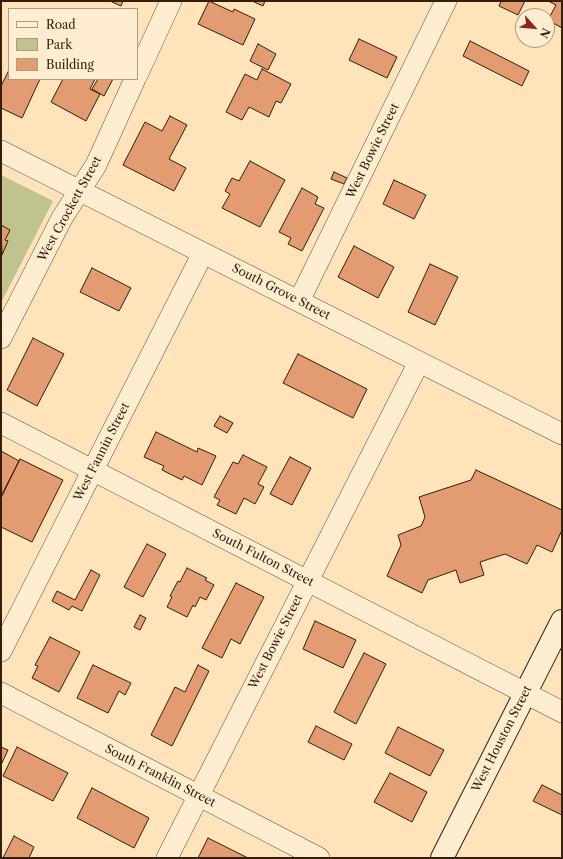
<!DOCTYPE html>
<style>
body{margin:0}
#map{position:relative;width:563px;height:859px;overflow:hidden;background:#ffe3ba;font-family:"Libre Caslon Text",serif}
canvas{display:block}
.frame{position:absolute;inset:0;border:2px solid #361e09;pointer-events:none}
.legend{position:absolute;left:8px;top:8px;width:130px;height:72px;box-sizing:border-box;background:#ffedd2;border:1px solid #af9a82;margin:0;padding:5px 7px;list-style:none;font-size:12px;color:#361e09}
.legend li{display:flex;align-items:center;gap:8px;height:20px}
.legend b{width:20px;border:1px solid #af9a82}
.north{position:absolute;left:515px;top:8px;width:40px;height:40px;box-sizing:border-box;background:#ffedd2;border:1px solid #af9a82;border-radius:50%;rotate:117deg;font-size:11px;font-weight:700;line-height:16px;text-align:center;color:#361e09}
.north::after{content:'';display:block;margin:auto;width:14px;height:18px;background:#8f2418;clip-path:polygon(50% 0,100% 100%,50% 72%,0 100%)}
</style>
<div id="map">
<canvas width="563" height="859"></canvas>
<div class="frame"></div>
<ul class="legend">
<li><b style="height:5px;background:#ffedd2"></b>Road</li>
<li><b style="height:11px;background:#c1c38f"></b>Park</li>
<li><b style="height:11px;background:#e39c72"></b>Building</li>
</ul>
<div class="north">N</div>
</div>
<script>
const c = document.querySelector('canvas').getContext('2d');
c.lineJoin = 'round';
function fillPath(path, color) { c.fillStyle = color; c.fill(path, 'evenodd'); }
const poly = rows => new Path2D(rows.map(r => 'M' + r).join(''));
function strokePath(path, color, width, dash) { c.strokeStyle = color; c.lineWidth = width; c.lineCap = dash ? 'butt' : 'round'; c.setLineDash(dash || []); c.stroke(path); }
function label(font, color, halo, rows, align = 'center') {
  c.font = font + ' "Libre Caslon Text",serif'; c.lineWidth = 3; c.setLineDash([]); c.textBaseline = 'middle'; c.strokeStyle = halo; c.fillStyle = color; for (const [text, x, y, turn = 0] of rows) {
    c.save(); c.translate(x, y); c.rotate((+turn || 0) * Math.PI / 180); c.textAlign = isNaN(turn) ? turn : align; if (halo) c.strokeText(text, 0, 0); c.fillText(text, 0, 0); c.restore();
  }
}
fillPath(poly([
 [1,175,53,201,1,303]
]), '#c1c38f');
const building = poly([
 [110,1,123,1,121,6,110,1],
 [209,1,233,12,234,9,255,19,243,45,198,24,209,1],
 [252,1,265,1,263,6,252,1],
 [501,1,525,1,518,15,499,6,501,1],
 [548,1,562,1,562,28,548,20,556,5,548,1],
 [359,39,397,57,387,78,349,60,359,39],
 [470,41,529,71,522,86,463,56,470,41],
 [258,44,276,54,268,70,250,61,258,44],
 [262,69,291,84,281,103,276,101,269,117,249,107,242,120,226,112,245,74,257,80,262,69],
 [9,70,9,79,40,79,22,118,1,108,1,86,9,70],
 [63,79,95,79,90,89,100,94,86,121,51,102,63,79],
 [98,79,113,79,104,96,92,89,98,79],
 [170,116,187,125,169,159,186,168,174,191,123,165,145,122,162,131,170,116],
 [250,161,285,180,260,227,222,208,230,194,225,191,232,178,239,181,250,161],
 [334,172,347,178,344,184,331,179,334,172],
 [394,180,426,195,414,219,383,204,394,180],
 [302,188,318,197,315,204,324,208,302,251,288,244,291,238,279,232,302,188],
 [1,225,10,230,5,240,8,241,2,255,1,225],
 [354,246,394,267,378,298,338,277,354,246],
 [430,264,458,277,435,325,408,312,430,264],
 [92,268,131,288,119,311,80,292,92,268],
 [33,338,64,354,37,406,7,390,33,338],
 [298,354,367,389,353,418,283,383,298,354],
 [220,416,233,423,227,433,214,426,220,416],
 [156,432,197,452,198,448,216,456,202,485,184,476,182,480,162,470,164,466,144,457,156,432],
 [1,451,19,461,1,496,1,451],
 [243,455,267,467,258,484,264,487,255,504,244,498,236,514,217,505,220,500,214,497,233,462,238,464,243,455],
 [290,457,311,468,292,505,270,494,290,457],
 [20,459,63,480,32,542,1,527,1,498,20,459],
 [476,470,562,510,562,530,552,552,537,545,527,564,505,554,480,562,484,575,460,583,456,570,428,580,422,593,387,576,401,545,398,535,421,526,425,517,419,497,471,480,476,470],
 [147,544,166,554,143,597,124,587,147,544],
 [187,568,207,578,205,580,214,585,206,600,200,597,195,607,193,605,187,617,167,607,172,597,170,596,178,581,180,582,187,568],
 [91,570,100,575,82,611,72,606,69,610,52,601,57,591,75,600,91,570],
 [236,583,264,597,240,644,231,639,222,658,202,648,236,583],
 [140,615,146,618,140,630,134,627,140,615],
 [315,621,356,640,343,668,303,649,315,621],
 [50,637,80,652,59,692,32,678,38,666,35,665,50,637],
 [364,653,386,664,356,724,334,712,364,653],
 [93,665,131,683,125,695,119,691,108,713,77,698,93,665],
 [198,665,209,671,172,746,151,735,175,687,185,692,198,665],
 [316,726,352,744,344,760,308,742,316,726],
 [398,727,444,750,430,776,385,753,398,727],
 [1,747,8,750,1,765,1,747],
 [17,747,68,773,53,801,3,776,17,747],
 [390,773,427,792,412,822,374,802,390,773],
 [542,785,562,795,562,815,533,801,542,785],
 [92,788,149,818,134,848,77,818,92,788],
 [14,836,34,847,29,858,3,858,14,836],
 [208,838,248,858,198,858,208,838]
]);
fillPath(building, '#e39c72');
strokePath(building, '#361e09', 1);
const minor = poly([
 [137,75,171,1],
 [1,151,562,434],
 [299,301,446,1],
 [1,338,62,218,96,165,135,79],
 [1,423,562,712],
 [1,651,203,253],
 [1,693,319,858],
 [167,858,419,362]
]);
const secondary = poly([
 [442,858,562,621]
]);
strokePath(minor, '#684f35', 22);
strokePath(secondary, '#361e09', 24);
strokePath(minor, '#ffedd2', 21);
strokePath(secondary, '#ffedd2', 22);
label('12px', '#361e09', '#ffedd2', [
 ["West Bowie Street",373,151,-64],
 ["West Crockett Street",70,209,-61],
 ["South Grove Street",281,292,27],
 ["West Fannin Street",102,452,-63],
 ["South Fulton Street",263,558,27],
 ["West Bowie Street",276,642,-63],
 ["West Houston Street",502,739,-63],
 ["South Franklin Street",160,776,27]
]);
</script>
